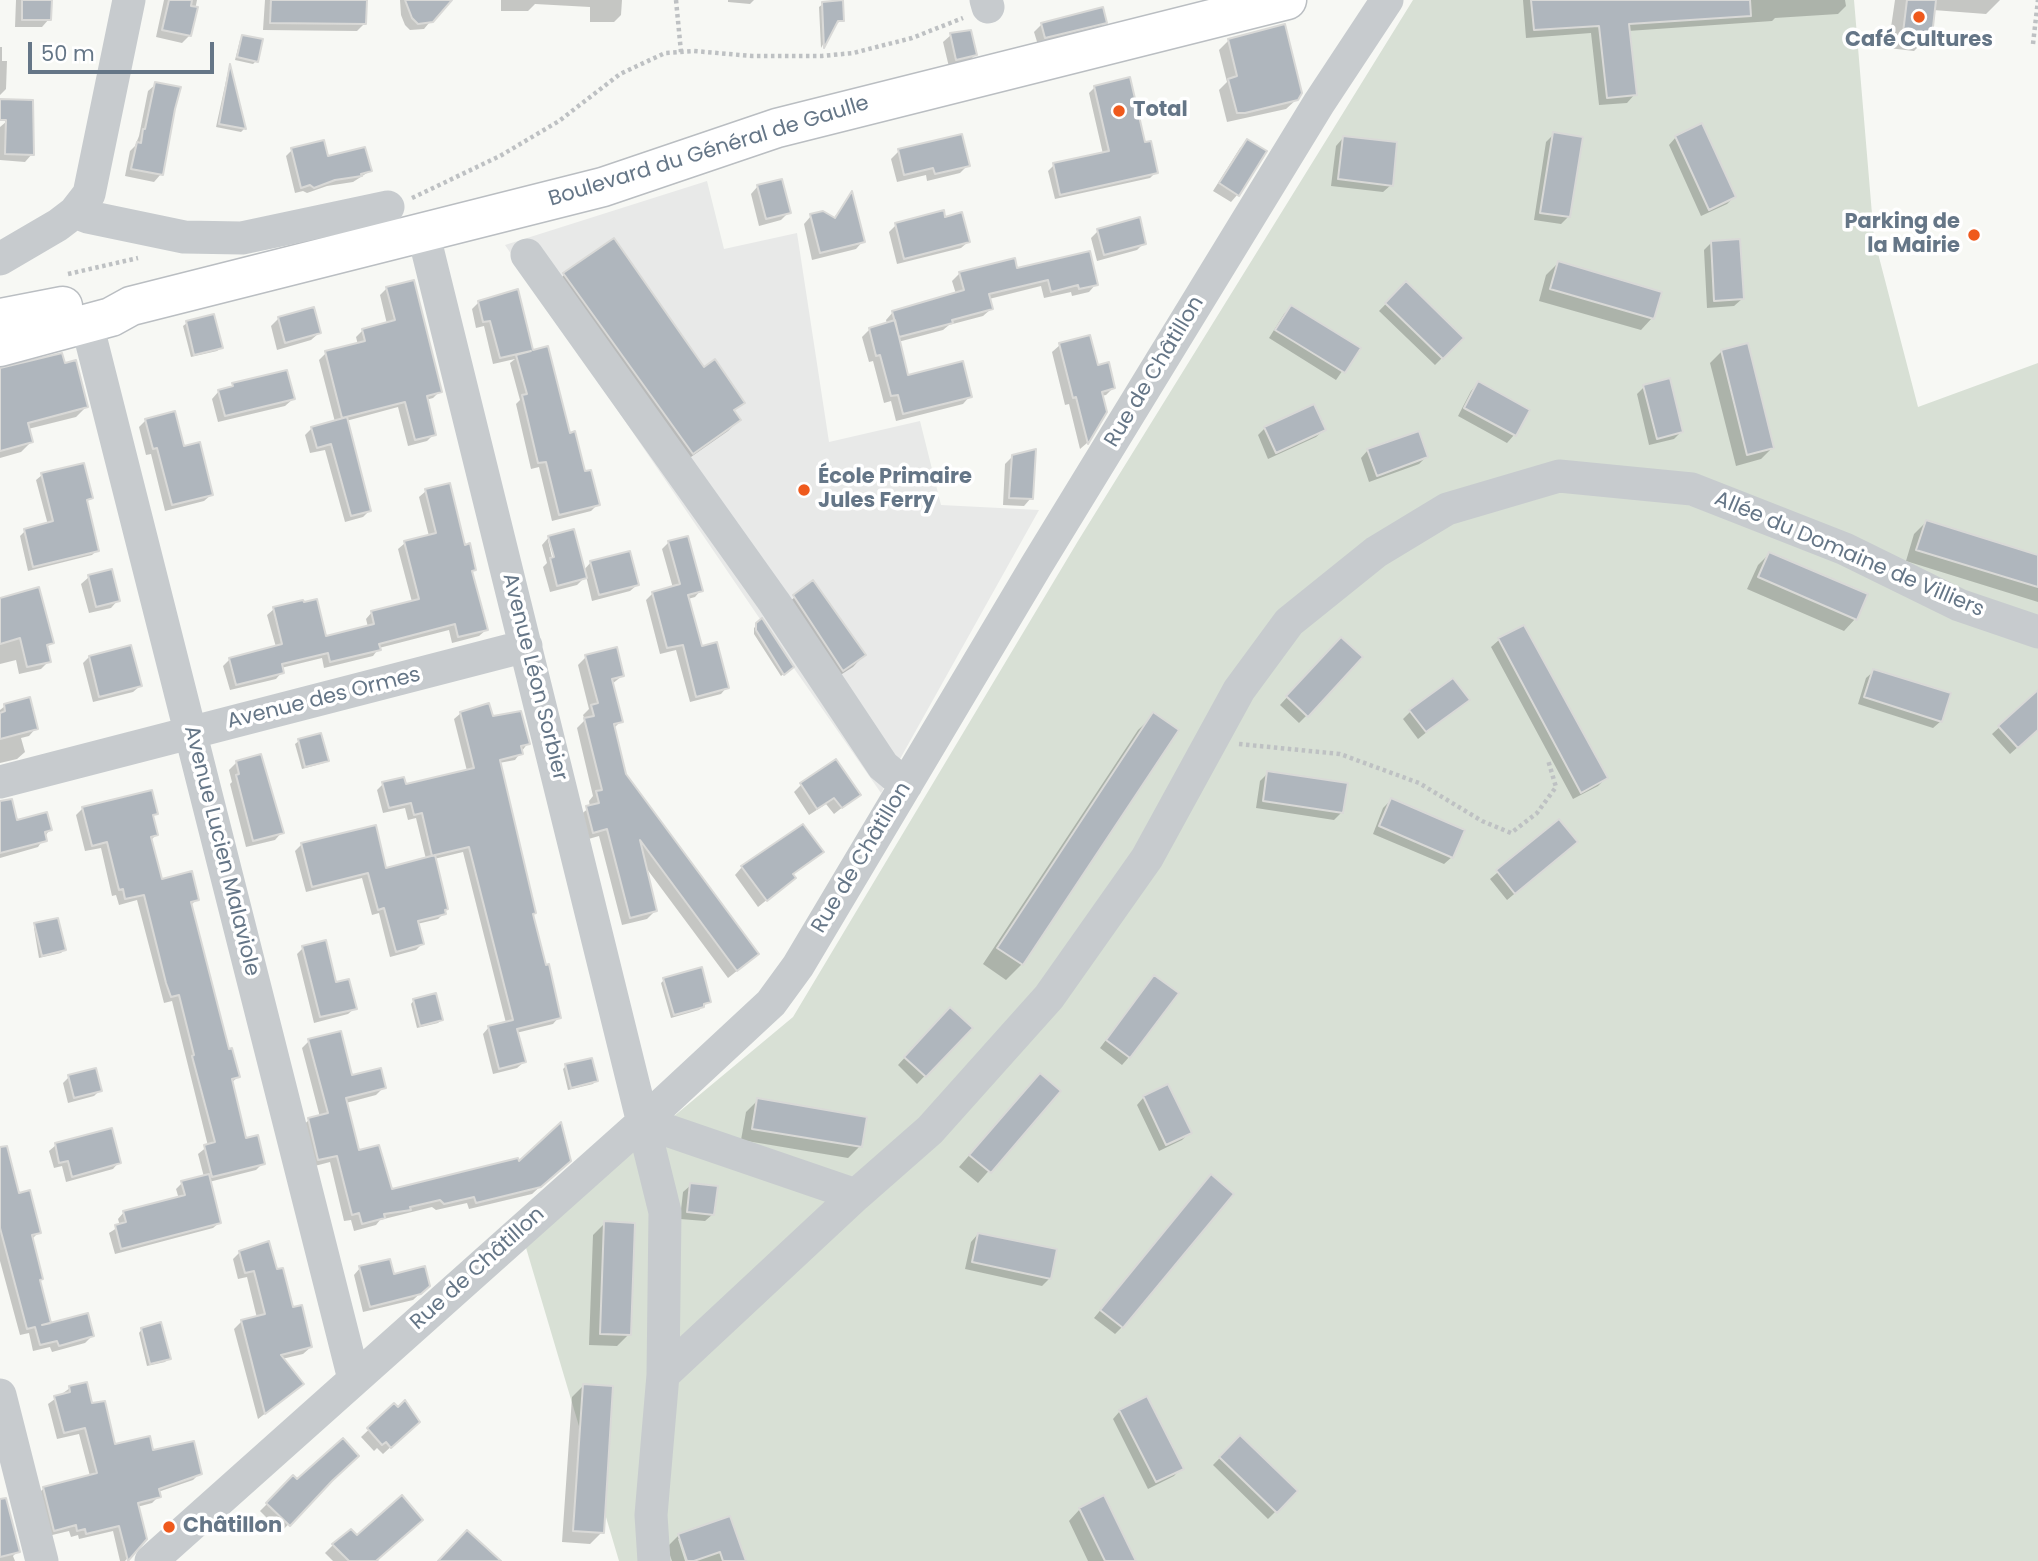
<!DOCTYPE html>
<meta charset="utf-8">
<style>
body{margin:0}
#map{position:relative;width:2038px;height:1561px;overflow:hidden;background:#f7f8f4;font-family:Poppins,sans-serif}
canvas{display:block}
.scale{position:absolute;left:28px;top:42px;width:186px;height:32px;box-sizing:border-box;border:4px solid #657687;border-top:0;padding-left:9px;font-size:21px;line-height:24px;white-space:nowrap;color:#657687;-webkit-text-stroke:5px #fff;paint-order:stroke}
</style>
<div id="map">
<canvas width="2038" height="1561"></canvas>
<div class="scale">50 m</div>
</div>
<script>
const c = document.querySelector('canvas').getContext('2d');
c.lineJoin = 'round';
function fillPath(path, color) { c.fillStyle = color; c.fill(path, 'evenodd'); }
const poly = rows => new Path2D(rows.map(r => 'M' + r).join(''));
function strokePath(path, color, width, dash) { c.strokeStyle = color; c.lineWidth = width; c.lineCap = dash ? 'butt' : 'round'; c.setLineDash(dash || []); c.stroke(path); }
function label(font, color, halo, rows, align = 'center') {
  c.font = font + ' Poppins,sans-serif'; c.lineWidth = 7; c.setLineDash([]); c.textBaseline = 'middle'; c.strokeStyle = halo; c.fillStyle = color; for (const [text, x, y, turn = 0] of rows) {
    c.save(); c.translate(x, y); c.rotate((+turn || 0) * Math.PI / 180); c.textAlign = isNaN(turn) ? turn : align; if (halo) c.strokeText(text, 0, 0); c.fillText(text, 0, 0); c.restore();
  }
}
fillPath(poly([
 [707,181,724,249,797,233,829,442,920,421,941,505,1039,510,881,793,777,644,505,245]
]), '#e8e9e8');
fillPath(poly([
 [1413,0,1854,0,1874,238,1918,407,2038,363,2038,1561,619,1561,524,1241,793,1017,1078,541]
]), '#d8e0d5');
fillPath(poly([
 [16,0,50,0,49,19,42,27,15,27],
 [164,0,197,0,190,35,182,43,156,37],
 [265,0,365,0,365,23,357,31,263,30],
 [400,0,448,0,424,29,410,30,405,25,401,15],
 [501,0,622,0,621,15,614,22,590,22,590,7,535,4,528,11,501,11],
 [728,0,754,0,750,4,728,2],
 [1523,0,1845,0,1846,6,1838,14,1775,18,1772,21,1628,31,1635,94,1627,103,1599,105,1591,33,1526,38],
 [1895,0,2000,0,1986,14,1933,10,1930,35,1914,51,1888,48],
 [823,4,842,21,834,24,821,48,819,7],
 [1105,22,1098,30,1038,45,1034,32,1042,24],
 [951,35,975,55,968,62,949,67,943,42],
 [243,37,256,61,253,64,235,60,240,40],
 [1229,40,1297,99,1286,109,1227,122,1219,90,1227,82,1219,50],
 [0,47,2,47,2,61,7,61,6,89,0,95],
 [229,67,244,129,241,132,216,127],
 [156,84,161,174,154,182,125,176,130,151,135,146,139,136,148,91],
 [1095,87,1144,145,1156,172,1150,178,1055,199,1048,171,1054,165,1103,154,1089,93],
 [7,121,32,154,25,162,0,160,0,127],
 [1554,134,1568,217,1561,224,1534,220,1546,142],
 [1676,137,1734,197,1727,204,1701,216,1669,145],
 [1343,138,1391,185,1383,192,1331,186,1336,146],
 [1247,141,1238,194,1231,202,1213,191,1240,148],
 [292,150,327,158,370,171,353,182,327,186,307,193,303,191,295,193,286,156],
 [899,151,968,165,960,173,927,181,926,175,897,182,891,159],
 [758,186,789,212,781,220,759,226,751,194],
 [852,194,863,241,856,249,812,260,804,224,811,216,833,219],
 [944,219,968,242,961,248,897,264,889,232,896,225],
 [1098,231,1144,243,1137,250,1097,261,1091,238],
 [1712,242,1742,299,1734,306,1707,308,1704,250],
 [1558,263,1652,318,1641,330,1539,301,1546,275],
 [1016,270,1096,284,1089,292,1072,296,1071,292,1044,298,1041,286,989,299,991,309,983,316,949,325,943,330,898,342,907,377,970,396,963,404,896,421,891,401,884,403,873,361,869,362,862,337,870,329,887,324,886,320,893,312,956,294,952,281,960,273],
 [565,274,704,369,742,403,733,412,739,420,728,431,681,464,553,286],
 [1406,283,1462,338,1435,365,1379,311],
 [387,288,440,391,433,398,426,400,434,434,427,441,408,446,398,407,346,421,369,511,363,517,345,522,325,450,310,453,305,435,312,428,335,422,319,360,326,353,358,345,356,337,363,330,387,324,380,295],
 [517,291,532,352,598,504,591,511,552,521,539,467,531,469,516,404,520,400,510,363,515,359,493,364,484,326,476,328,472,309,479,302],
 [1291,307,1358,348,1336,380,1269,338,1284,314],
 [279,318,319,333,311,340,277,350,271,326],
 [187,323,221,348,217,351,191,357,183,326],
 [1060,345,1097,367,1113,388,1106,395,1101,396,1105,412,1087,443,1080,449,1069,404,1065,405,1052,352],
 [1722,351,1772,448,1761,459,1736,466,1710,363],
 [0,371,86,407,76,417,28,429,31,442,21,452,0,458],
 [1478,383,1514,435,1507,443,1458,416,1471,391],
 [233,385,293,399,285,406,218,422,212,399,219,391,229,389],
 [1644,387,1682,431,1674,439,1649,445,1637,394],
 [146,420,183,448,211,495,204,501,165,511,151,454,146,455,139,427],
 [1265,428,1324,430,1316,437,1268,459,1258,435],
 [1368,450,1426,457,1419,464,1369,482,1361,458],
 [1013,456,1031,498,1024,506,1003,505,1005,464],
 [42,475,91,498,86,502,97,550,92,555,28,571,20,536,25,531,48,525,36,480],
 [426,491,464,547,474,569,471,572,486,630,479,636,452,643,449,630,379,648,373,656,324,668,322,658,281,668,282,672,276,679,230,690,223,666,230,659,276,647,267,615,274,609,324,638,368,627,366,619,372,612,412,602,398,549,405,543,429,536,419,497],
 [1926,522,2038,557,2038,602,1906,561,1914,534],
 [549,537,583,571,591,562,637,585,630,591,592,601,586,576,577,585,550,592,543,567,547,563,542,545],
 [548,540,551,540,558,565,554,566],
 [687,538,701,590,695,597,688,599,701,648,727,687,721,694,690,702,676,650,660,654,646,600,653,593,673,588,662,549,668,543],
 [1769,554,1855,619,1844,631,1747,589,1758,565],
 [89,577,118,600,111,608,89,613,81,584],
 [813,582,864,655,853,667,831,681,782,608],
 [0,599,52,642,46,648,49,661,41,669,19,674,16,660,0,664],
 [761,621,789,670,781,676,754,634,754,628],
 [1524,627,1606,778,1598,786,1573,799,1491,647,1499,640],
 [1341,639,1307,715,1299,723,1280,705],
 [89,657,140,686,133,692,93,702,83,663],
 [586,657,622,676,612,684,621,721,613,729,625,775,748,962,728,978,644,865,655,911,647,919,622,925,599,836,585,840,579,816,590,807,589,801,593,796,577,728,585,720,583,715,589,709,578,665],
 [1874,671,1941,721,1933,728,1858,704,1866,678],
 [2038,692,2038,729,2010,754,1992,734],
 [1467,700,1418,739,1403,719,1410,712],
 [5,706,36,728,29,736,21,738,25,752,17,759,0,763,0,710],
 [461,713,492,718,528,743,515,760,499,763,532,915,559,1017,553,1024,516,1033,524,1062,517,1068,493,1074,483,1034,489,1027,506,1023,463,852,434,859,444,913,438,919,417,924,422,944,416,950,390,957,379,913,372,915,362,878,306,892,295,851,301,845,374,827,385,870,426,859,416,818,408,820,405,808,383,813,377,790,383,784,405,786,467,771,454,719],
 [1154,715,1022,964,1006,980,983,964,1138,730],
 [299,741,327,760,324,763,302,769,295,744],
 [237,762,282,832,275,840,246,847,230,784,232,782,229,770],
 [1268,773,1342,812,1334,820,1256,808,1260,781],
 [801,785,858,795,834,814,826,804,809,815,794,792],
 [1391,800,1452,857,1444,864,1373,834,1383,808],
 [83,808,156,813,152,817,156,835,150,841,160,881,197,899,190,906,227,1051,238,1077,231,1083,245,1140,263,1163,256,1170,209,1182,220,1222,213,1228,115,1254,109,1233,120,1226,118,1219,124,1212,179,1199,176,1189,182,1183,204,1177,198,1154,208,1146,172,1001,164,1003,137,900,119,905,116,895,112,896,101,848,85,851,76,815],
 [1558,821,1568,849,1507,900,1490,879],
 [0,826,50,829,38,847,0,858],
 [742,867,792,875,794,878,758,907,735,875],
 [37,925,64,950,61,953,39,958,34,928],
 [303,948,355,1008,348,1014,314,1023,297,954],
 [664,980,709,1001,699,1010,671,1018,661,983],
 [1147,985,1129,1057,1122,1065,1100,1048],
 [414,1000,441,1020,438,1023,417,1028,411,1004],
 [943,1016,970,1028,917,1084,898,1065],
 [309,1041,351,1077,384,1087,376,1095,346,1103,358,1153,390,1191,518,1164,564,1165,532,1194,469,1209,467,1203,436,1210,432,1207,380,1220,376,1225,354,1231,351,1220,344,1221,330,1162,311,1167,301,1127,309,1120,320,1117,302,1048],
 [566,1066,596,1080,593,1084,568,1090,563,1069],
 [69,1077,100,1090,94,1096,68,1103,63,1083],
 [1029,1087,1059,1091,978,1183,959,1167],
 [1144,1097,1189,1133,1182,1140,1159,1151,1137,1105],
 [758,1100,860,1146,848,1158,741,1140,746,1112],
 [56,1145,119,1162,113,1169,66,1182,62,1166,54,1168,49,1151],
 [0,1184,18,1195,39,1232,31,1240,49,1322,92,1336,85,1343,52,1352,50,1347,33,1351,29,1333,20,1335,0,1261],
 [1204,1184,1122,1327,1115,1334,1094,1318],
 [691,1185,713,1214,705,1221,680,1219,683,1192],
 [605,1223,629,1334,617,1346,589,1345,593,1235],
 [978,1234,1050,1278,1042,1286,965,1269,971,1242],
 [240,1252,276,1271,311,1347,303,1354,282,1359,294,1391,258,1419,234,1329,241,1322,257,1318,247,1277,238,1279,233,1259],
 [360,1268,393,1276,428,1286,413,1300,363,1312,354,1275],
 [142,1329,169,1358,165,1362,147,1366,139,1333],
 [583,1386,602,1532,590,1544,562,1542,572,1397],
 [70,1388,91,1406,114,1446,152,1453,200,1473,193,1480,158,1492,159,1496,152,1503,137,1507,145,1538,125,1561,120,1561,113,1531,79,1539,78,1535,71,1537,69,1531,48,1536,37,1495,44,1488,90,1476,79,1434,57,1439,48,1404],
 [394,1406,410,1429,383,1454,377,1448,374,1451,361,1437],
 [1120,1411,1181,1468,1174,1476,1148,1489,1113,1419],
 [1240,1437,1296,1491,1268,1519,1213,1465],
 [293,1478,297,1482,326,1485,281,1532,260,1511],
 [1080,1509,1134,1561,1088,1561,1069,1521],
 [0,1534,18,1551,13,1556,15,1561,0,1561],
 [679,1535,744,1561,689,1561,681,1539,678,1539,685,1561,672,1561,667,1547],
 [357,1537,380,1558,378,1561,333,1561,325,1553,333,1545]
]), '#0003');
const building = poly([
 [22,0,52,0,51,20,22,20,22,0],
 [169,0,192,0,191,6,198,7,191,36,162,30,169,0],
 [271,0,367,0,366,24,270,23,271,0],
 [405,0,452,0,433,22,418,24,412,18,405,0],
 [843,0,844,21,838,21,824,48,822,2,843,0],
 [1531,0,1750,0,1751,16,1629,24,1637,95,1607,98,1599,26,1534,30,1531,0],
 [1907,0,1936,0,1932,36,1903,33,1907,0],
 [1103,7,1107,23,1045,38,1041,23,1103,7],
 [1285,24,1302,93,1298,100,1245,113,1237,113,1228,79,1237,76,1228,39,1285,24],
 [971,30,977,55,956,60,950,33,971,30],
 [242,35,263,39,258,62,237,57,242,35],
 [230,64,246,129,219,124,230,64],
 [1130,77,1145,142,1151,141,1158,173,1060,195,1053,163,1109,151,1094,86,1130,77],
 [155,82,181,87,175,109,163,175,131,169,137,142,141,143,143,129,145,129,155,82],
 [0,99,33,100,34,155,5,154,6,120,0,120,0,99],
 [1702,123,1736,197,1709,210,1675,136,1702,123],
 [1553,132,1583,137,1570,217,1540,213,1553,132],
 [962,134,970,166,935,174,933,168,904,175,898,149,962,134],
 [1343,136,1397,142,1393,186,1338,179,1343,136],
 [1247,139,1267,151,1239,196,1219,183,1247,139],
 [324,140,328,156,365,147,372,171,361,174,362,176,335,180,314,188,310,185,301,188,291,148,324,140],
 [782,179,791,213,766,219,757,185,782,179],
 [852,191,865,242,820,253,810,214,823,211,835,218,852,191],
 [944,210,945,217,962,212,970,242,904,259,895,223,944,210],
 [1140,217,1146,244,1104,255,1097,229,1140,217],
 [614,238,704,367,715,359,745,403,734,410,741,420,693,454,563,273,614,238],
 [1740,239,1744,299,1714,301,1711,241,1740,239],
 [1090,251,1098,285,1079,289,1078,285,1051,292,1048,280,989,294,993,309,952,320,953,323,899,337,892,311,964,290,959,272,1015,258,1017,268,1090,251],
 [1558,261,1662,292,1654,319,1550,289,1558,261],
 [414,280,442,392,427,396,436,435,415,440,405,402,342,418,325,351,365,341,362,329,395,320,386,287,414,280],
 [1406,281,1464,338,1443,359,1385,303,1406,281],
 [518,289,533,350,548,346,570,433,575,431,585,471,591,470,600,505,559,515,546,462,538,463,522,395,527,394,516,355,531,351,500,358,490,321,483,322,478,301,518,289],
 [1291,305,1361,348,1345,373,1275,330,1291,305],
 [314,307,321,333,285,343,278,317,314,307],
 [214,314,223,348,194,355,186,321,214,314],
 [895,320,908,375,963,361,972,397,903,414,898,395,891,396,880,355,876,356,869,328,895,320],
 [1090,335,1098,365,1109,362,1115,388,1102,392,1107,412,1088,444,1076,397,1073,398,1059,343,1090,335],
 [1748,343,1774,448,1747,455,1721,350,1748,343],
 [62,353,65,363,76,360,88,407,28,423,33,442,0,451,0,368,62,353],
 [287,370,295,399,225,416,218,390,233,386,232,383,287,370],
 [1670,378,1683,432,1657,439,1643,385,1670,378],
 [1478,381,1530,410,1516,436,1464,408,1478,381],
 [1314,404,1326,430,1276,453,1264,427,1314,404],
 [175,411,184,446,200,442,213,495,172,505,157,448,153,449,145,419,175,411],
 [347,417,371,511,351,516,331,444,317,448,311,427,347,417],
 [1419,431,1428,457,1377,476,1367,449,1419,431],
 [1036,449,1033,499,1009,498,1012,455,1036,449],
 [84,463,93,498,87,500,99,551,33,567,24,529,53,521,41,473,84,463],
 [450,483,465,545,470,543,476,570,472,571,488,630,458,637,455,624,379,644,381,650,330,662,328,653,282,664,284,673,236,685,229,658,282,644,273,607,303,600,304,602,317,599,326,636,374,624,371,611,419,599,404,541,436,533,425,489,450,483],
 [1926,520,2038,555,2038,587,1916,550,1926,520],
 [574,529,587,578,557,586,550,558,554,557,548,536,574,529],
 [688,536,703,591,688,595,702,646,717,642,729,688,696,697,683,645,667,648,652,592,680,584,668,541,688,536],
 [630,551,639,585,599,595,590,561,630,551],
 [1769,552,1868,594,1857,620,1758,577,1769,552],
 [112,569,120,601,96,607,88,575,112,569],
 [813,580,866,655,843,671,793,595,813,580],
 [39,587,54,643,47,645,51,662,27,667,20,638,0,644,0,598,39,587],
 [762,618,794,667,784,675,756,630,756,623,762,618],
 [1524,625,1608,778,1581,793,1498,638,1524,625],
 [1341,637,1363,657,1308,717,1286,696,1341,637],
 [131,645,142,686,99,697,89,656,131,645],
 [617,647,624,676,612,679,623,722,614,724,626,774,759,954,737,971,640,840,657,911,630,918,607,829,593,833,586,806,599,803,596,791,602,790,584,718,594,716,591,705,598,703,585,655,617,647],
 [1873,669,1951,693,1942,722,1864,697,1873,669],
 [1453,678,1470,700,1426,732,1409,710,1453,678],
 [2038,690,2038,730,2018,748,1998,726,2038,690],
 [30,697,38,729,0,739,0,713,5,711,4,704,30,697],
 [489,703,493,716,521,711,530,744,521,746,523,754,500,760,536,913,533,914,546,965,549,964,561,1018,517,1029,526,1062,499,1069,488,1026,513,1020,469,847,435,855,448,909,445,910,446,914,418,921,424,944,396,952,384,908,378,910,368,873,312,887,301,843,376,825,386,868,435,855,432,856,422,813,414,815,411,803,389,808,382,782,404,777,406,784,474,768,460,712,489,703],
 [1153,712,1179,730,1023,965,997,948,1153,712],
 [321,733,329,761,305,767,298,739,321,733],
 [261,754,284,833,253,841,236,775,239,774,236,761,261,754],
 [836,759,861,795,842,808,834,798,817,809,800,783,836,759],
 [1267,771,1348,783,1343,813,1263,801,1267,771],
 [152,790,158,814,153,815,158,835,151,837,162,879,192,871,199,900,191,902,229,1049,232,1048,240,1077,232,1079,246,1138,258,1135,265,1164,212,1177,204,1145,215,1142,192,1056,194,1055,179,995,171,997,166,983,144,895,125,899,123,889,119,890,107,842,92,846,82,807,152,790],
 [1391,798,1465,830,1453,858,1379,826,1391,798],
 [12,799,17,820,47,812,52,830,45,832,47,841,0,853,0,801,12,799],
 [1559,819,1578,842,1515,894,1496,870,1559,819],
 [803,824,824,852,793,874,796,878,767,901,741,866,803,824],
 [58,918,66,950,42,956,34,923,58,918],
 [326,940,336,982,349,979,357,1009,320,1017,302,946,326,940],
 [702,967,711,1002,704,1004,704,1007,674,1015,663,978,702,967],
 [1154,975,1179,993,1130,1058,1106,1040,1154,975],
 [436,993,443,1020,420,1026,413,999,436,993],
 [950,1007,973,1028,926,1077,904,1057,950,1007],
 [341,1031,352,1075,381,1068,386,1088,346,1098,359,1150,379,1145,392,1189,518,1158,519,1161,561,1122,571,1161,541,1187,476,1203,474,1197,444,1204,440,1200,410,1207,411,1210,384,1214,385,1218,362,1224,359,1213,352,1215,337,1156,318,1160,308,1118,328,1113,308,1039,341,1031],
 [592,1058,598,1081,571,1088,565,1064,592,1058],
 [96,1068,102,1091,74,1098,68,1075,96,1068],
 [1040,1073,1061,1091,991,1173,969,1155,1040,1073],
 [1168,1084,1192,1133,1166,1145,1143,1096,1168,1084],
 [757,1098,867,1117,862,1147,752,1129,757,1098],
 [112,1128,121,1163,72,1177,68,1161,59,1163,55,1143,112,1128],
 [7,1146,19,1193,30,1190,41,1233,32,1235,43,1279,40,1280,51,1323,42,1325,88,1313,94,1336,59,1346,57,1341,40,1345,35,1327,27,1329,0,1228,0,1147,7,1146],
 [209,1174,221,1223,121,1249,115,1225,126,1222,123,1211,185,1195,181,1181,209,1174],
 [1211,1174,1234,1194,1123,1328,1100,1310,1211,1174],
 [690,1183,718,1186,714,1215,687,1212,690,1183],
 [604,1221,635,1223,631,1335,600,1334,604,1221],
 [978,1233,1057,1249,1051,1279,972,1262,978,1233],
 [269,1241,277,1269,283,1268,293,1307,302,1305,312,1347,281,1355,304,1384,265,1414,241,1320,265,1314,254,1271,245,1273,239,1251,269,1241],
 [390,1259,394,1274,425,1266,430,1286,421,1294,370,1307,359,1266,390,1259],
 [161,1322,171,1359,150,1364,141,1328,161,1322],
 [87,1382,92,1403,105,1401,115,1444,150,1436,153,1450,194,1441,202,1474,159,1489,161,1497,138,1503,147,1539,128,1561,119,1526,86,1534,85,1529,77,1531,76,1525,54,1531,43,1487,97,1473,85,1428,64,1433,54,1396,70,1392,69,1386,87,1382],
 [583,1384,613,1386,604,1533,573,1531,583,1384],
 [1147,1396,1184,1469,1156,1482,1119,1410,1147,1396],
 [405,1400,420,1422,391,1448,386,1442,382,1445,367,1428,394,1403,398,1407,405,1400],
 [1240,1435,1298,1491,1277,1513,1219,1457,1240,1435],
 [343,1438,359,1456,332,1481,290,1526,266,1503,293,1475,297,1479,343,1438],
 [402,1495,423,1520,376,1561,349,1561,332,1544,351,1529,357,1535,402,1495],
 [1104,1495,1136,1561,1105,1561,1079,1508,1104,1495],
 [6,1498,20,1552,0,1557,0,1499,6,1498],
 [730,1516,746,1561,723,1561,720,1552,694,1561,687,1561,678,1534,730,1516],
 [467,1530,501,1561,438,1561,467,1530]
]);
fillPath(building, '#afb6bd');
strokePath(building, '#d9d9d7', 2);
const major = poly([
 [0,318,63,306],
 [0,347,111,317,131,306,603,187,777,128,1287,0]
]);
strokePath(major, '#babec2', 41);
strokePath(poly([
 [676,0,681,52],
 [2033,44,2038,0],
 [412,198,500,156,559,121,620,74,665,53,694,51,752,56,822,56,853,53,912,38,963,18],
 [68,274,138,258],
 [1239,744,1340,754,1419,783,1482,821,1511,833,1537,813,1556,787,1548,760]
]), '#bec1c3', 4.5, [3.5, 3.5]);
strokePath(poly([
 [986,0,988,7],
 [75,212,88,217,184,237,242,238,388,207],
 [423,232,665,1212,663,1375],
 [527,255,774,602,883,766,906,785],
 [0,259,58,225,75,212,89,194,129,0],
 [87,324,354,1379],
 [0,782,526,646],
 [643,1122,856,1195],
 [0,1395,42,1561],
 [151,1561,643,1122,771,1003,798,966,1036,566,1319,103,1387,0],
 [654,1561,651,1515,663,1375,856,1195,930,1130,1049,997,1147,858,1239,690,1289,622,1376,552,1447,509,1559,476,1692,489,1845,549,1959,605,2038,632]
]), '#c7cbce', 33);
strokePath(major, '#fff', 38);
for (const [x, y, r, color] of [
 [1919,17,7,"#ef5a1d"],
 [1119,111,7,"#ef5a1d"],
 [1974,235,7,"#ef5a1d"],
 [804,490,7,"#ef5a1d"],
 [169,1527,7,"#ef5a1d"]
]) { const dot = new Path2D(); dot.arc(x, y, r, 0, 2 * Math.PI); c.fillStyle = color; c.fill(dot); strokePath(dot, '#fff', 2.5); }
label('bold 21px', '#657687', '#fff', [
 ["Café Cultures",1919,41,"center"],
 ["Total",1133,111],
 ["Parking de",1960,223,"right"],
 ["la Mairie",1960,247,"right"],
 ["École Primaire",818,478],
 ["Jules Ferry",818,502],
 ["Châtillon",183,1527]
], 'left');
label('21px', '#657687', '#fff', [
 ["Boulevard du Général de Gaulle",709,152,-17],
 ["Rue de Châtillon",1155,372,-59],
 ["Allée du Domaine de Villiers",1849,555,23],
 ["Avenue Léon Sorbier",534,677,76],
 ["Avenue des Ormes",324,699,-14],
 ["Avenue Lucien Malaviole",221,851,76],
 ["Rue de Châtillon",862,858,-59],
 ["Rue de Châtillon",478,1269,-42]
]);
</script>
